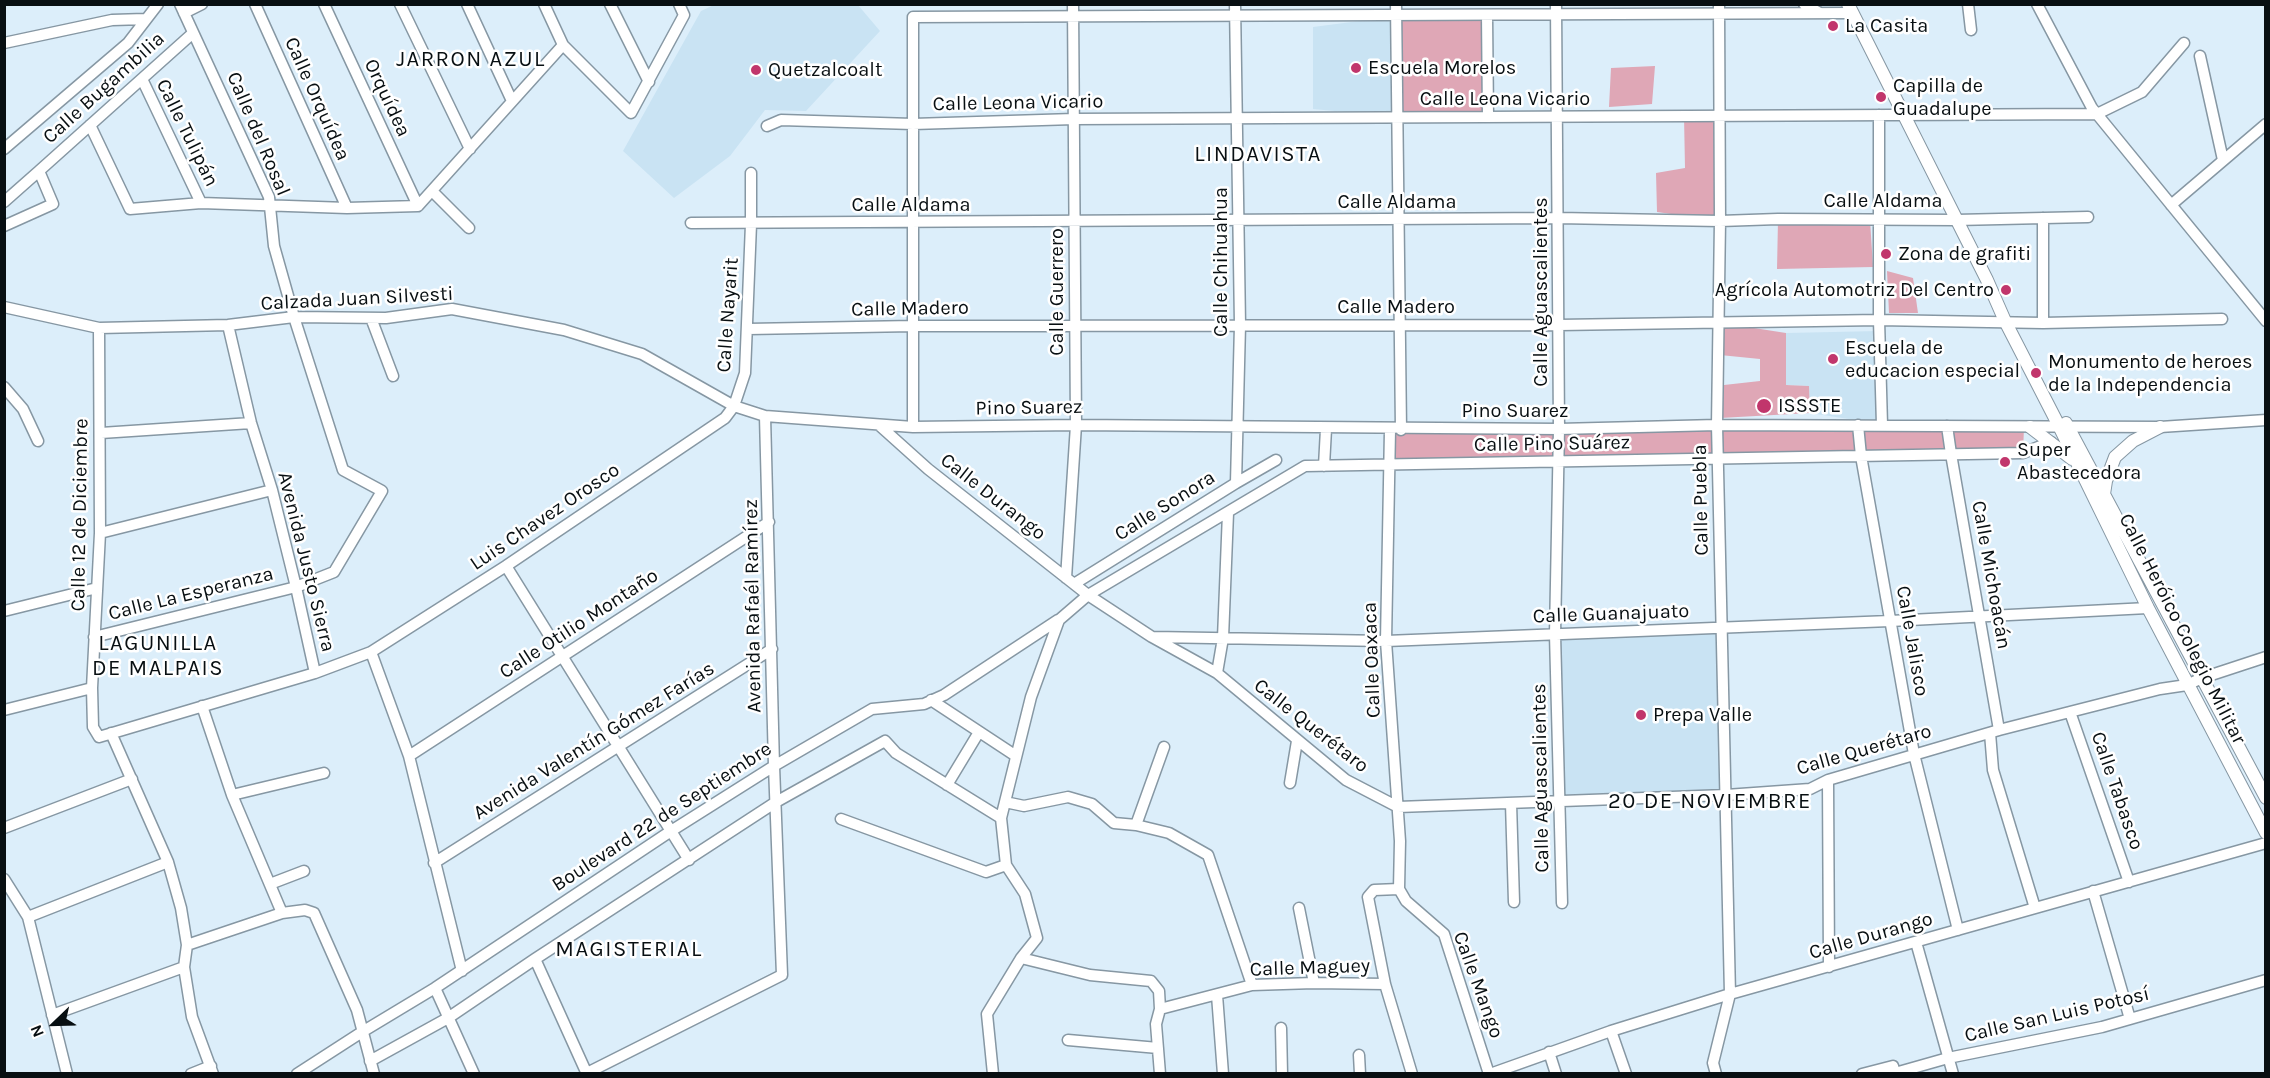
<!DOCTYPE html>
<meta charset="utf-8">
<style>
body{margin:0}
#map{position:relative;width:2270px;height:1078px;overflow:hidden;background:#dceefa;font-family:Karla,sans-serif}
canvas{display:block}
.frame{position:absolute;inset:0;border:6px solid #080f12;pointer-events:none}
.north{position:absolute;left:24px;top:994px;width:60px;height:60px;-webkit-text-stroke:4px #fff;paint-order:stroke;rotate:247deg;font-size:16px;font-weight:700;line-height:24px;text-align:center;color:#080f12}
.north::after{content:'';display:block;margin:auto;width:21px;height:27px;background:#080f12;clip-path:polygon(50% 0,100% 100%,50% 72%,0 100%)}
</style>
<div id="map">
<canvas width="2270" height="1078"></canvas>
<div class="frame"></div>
<div class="north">N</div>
</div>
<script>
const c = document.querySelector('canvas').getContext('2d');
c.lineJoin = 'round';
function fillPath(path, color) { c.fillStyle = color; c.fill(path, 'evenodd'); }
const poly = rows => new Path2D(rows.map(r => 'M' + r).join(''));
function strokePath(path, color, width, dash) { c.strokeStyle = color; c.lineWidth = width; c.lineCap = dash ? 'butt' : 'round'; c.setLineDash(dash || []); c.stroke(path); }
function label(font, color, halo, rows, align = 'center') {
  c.font = font + ' Karla,sans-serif'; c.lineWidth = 5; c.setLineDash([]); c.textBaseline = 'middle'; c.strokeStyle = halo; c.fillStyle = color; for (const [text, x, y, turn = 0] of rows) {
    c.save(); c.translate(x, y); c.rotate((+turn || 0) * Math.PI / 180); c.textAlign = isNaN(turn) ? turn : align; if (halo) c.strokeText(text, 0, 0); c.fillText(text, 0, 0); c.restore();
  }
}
fillPath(poly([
 [716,4,858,5,880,31,806,111,765,110,730,156,674,198,623,151,701,11],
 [1398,16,1399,117,1313,109,1313,27],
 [1879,331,1881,424,1810,413,1809,386,1786,385,1786,333],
 [1722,628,1726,795,1561,801,1555,634]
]), '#c9e3f3');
fillPath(poly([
 [1487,15,1488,117,1399,117,1398,16],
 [1655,66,1652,104,1609,107,1611,68],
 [1684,116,1719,116,1720,221,1657,212,1656,173,1685,168],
 [1778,220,1870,220,1873,267,1777,269],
 [1887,271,1913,278,1918,313,1889,313],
 [1722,323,1786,333,1786,385,1809,386,1810,413,1720,418,1724,385,1760,381,1760,359,1720,355],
 [2024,427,2023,453,1389,465,1390,430]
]), '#dfa7b6');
const minor = poly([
 [255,4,347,208],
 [324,4,418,206],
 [400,4,470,149],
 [467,4,512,101],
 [544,4,563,45,631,113,684,15,679,4],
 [610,4,649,82],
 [1235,4,1240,325,1236,483],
 [1396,4,1401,430],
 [1556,4,1559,429,1555,634,1562,903],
 [1804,4,1820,13],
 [1968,4,1971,30],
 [2037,4,2092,108,2266,321],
 [184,13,202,4],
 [1487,15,1488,117],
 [4,43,112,20,145,19],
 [2200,56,2223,160],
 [142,79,201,203],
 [1879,115,1879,320,1882,425],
 [90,125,130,209,201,203,347,208,418,206,563,45],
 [767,126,781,120,913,124,1074,119,2097,114,2142,92,2184,43],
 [4,149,128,43,158,4],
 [39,171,193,33],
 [432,191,469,228],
 [4,202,39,171,53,204,4,226],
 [2171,205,2266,124],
 [2043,218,2043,323],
 [691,223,1558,218,1720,221,1778,219,1956,220,2088,217],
 [4,307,99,328,228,325,294,317,386,318,452,309,564,330,642,354,734,406,765,416,913,427,1076,425,1559,429,1717,425,2160,427,2266,420],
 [371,318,393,376],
 [228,325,251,423,272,490,296,587,315,673],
 [99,328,100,533,92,688,93,727,99,737,315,673,371,652,506,566,725,418,734,406,745,373,751,224,751,173],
 [748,329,913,326,1559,325,1879,320,2043,323,2222,319],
 [4,387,23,409,38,441],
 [879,425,928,469,1088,595,1152,637,1217,673,1346,780,1398,807,1726,795,1810,789,1828,780,1999,730,2160,689,2187,685,2202,678,2266,657],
 [1858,425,1861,456,1914,754,1958,930],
 [1947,426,1951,454,1999,730],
 [913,427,913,17,1852,13],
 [1390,430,1386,641,1400,841,1399,889],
 [101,433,251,423],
 [1324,466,1326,429],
 [100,533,272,490],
 [506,566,689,860],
 [1066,578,1076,425,1073,4],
 [1074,584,1236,483,1276,460],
 [4,611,97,588],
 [94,637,296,587,334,572,382,491,343,470,294,317,274,246,269,197,180,4],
 [1153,637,1386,641,1890,621,2148,608],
 [371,652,409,756,462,971],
 [1217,673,1223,638,1228,513],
 [931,700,1016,756],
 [202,706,232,795,282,913],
 [4,710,92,688],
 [2070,712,2129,882],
 [111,733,168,862,181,908,187,945,184,967,192,1017,213,1074],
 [1990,733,1993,770,2035,908],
 [409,756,769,522],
 [1828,780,1829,967],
 [1290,783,1297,741],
 [947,785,979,732],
 [232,795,324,773],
 [1005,802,1024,806,1068,797,1092,804,1114,823,1136,825,1169,833,1208,855,1252,985],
 [1511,803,1514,902],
 [841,819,986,872,1006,865],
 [1136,825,1164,747],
 [4,828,132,779],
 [434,863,772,649],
 [4,879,28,917,67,1074],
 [270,884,304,871],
 [1399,889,1374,890,1368,897,1385,984,1412,1074],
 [1399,889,1406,901,1444,934,1489,1074],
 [2093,891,2130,1019],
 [1299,908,1314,983],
 [28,917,168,862],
 [1916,942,1953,1074],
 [187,945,282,913,305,910,314,913,357,1010,374,1074],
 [1021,958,1090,975,1151,981,1159,991,1160,1009,1156,1024,1160,1074],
 [535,959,587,1074],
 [435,988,474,1074],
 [1217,995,1223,1074],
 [1160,1009,1252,985,1314,983,1385,984],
 [52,1015,184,967],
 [1281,1028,1282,1074],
 [1611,1031,1626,1074],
 [1068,1040,1158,1048],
 [1549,1052,1556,1074],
 [1359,1055,1360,1074],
 [370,1061,448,1018,535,959,776,802,885,741,896,753,1001,818],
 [587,1073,782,975,774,766,765,416],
 [191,1074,211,1066],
 [297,1074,362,1032,435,988,671,831,774,766,872,709,924,704,944,695,1058,620],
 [993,1074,987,1014,1021,958,1037,938,1025,894,1006,865,1001,818,1031,697,1059,620,1088,595,1305,466,2023,453,2051,442],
 [1490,1074,1611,1031,1730,994,2266,843],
 [1716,1074,1713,1063,1730,994,1717,425,1720,221,1719,4],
 [1862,1074,1893,1066,1895,1073,1948,1058,2102,1027,2266,980]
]);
const major = poly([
 [1848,4,1987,280,2005,321,2059,426,2148,608,2266,833],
 [2066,423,2266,798],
 [2030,427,2072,459],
 [2104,494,2106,481,2115,457,2133,441,2160,427]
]);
strokePath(minor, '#8697a3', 13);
strokePath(major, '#8697a3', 14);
strokePath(minor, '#fff', 10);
strokePath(major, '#fff', 12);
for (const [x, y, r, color] of [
 [1833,26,6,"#c1366c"],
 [1356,68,6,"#c1366c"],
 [756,70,6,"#c1366c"],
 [1881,97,6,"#c1366c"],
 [1886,254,6,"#c1366c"],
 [2006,290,6,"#c1366c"],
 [1833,359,6,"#c1366c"],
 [2036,373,6,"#c1366c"],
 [1764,406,8,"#c1366c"],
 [2005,462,6,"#c1366c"],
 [1641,715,6,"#c1366c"]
]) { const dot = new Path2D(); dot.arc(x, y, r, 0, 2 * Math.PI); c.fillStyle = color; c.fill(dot); strokePath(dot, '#fff', 2); }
label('20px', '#080f12', '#fff', [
 ["La Casita",1845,26],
 ["Escuela Morelos",1368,68],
 ["Quetzalcoalt",768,70],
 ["Capilla de",1893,86],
 ["Guadalupe",1893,109],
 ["Zona de grafiti",1898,254],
 ["Agrícola Automotriz Del Centro",1994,290,"right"],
 ["Escuela de",1845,348],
 ["educacion especial",1845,371],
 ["Monumento de heroes",2048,362],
 ["de la Independencia",2048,385],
 ["ISSSTE",1778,406],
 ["Super",2017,450],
 ["Abastecedora",2017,473],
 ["Prepa Valle",1653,715]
], 'left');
label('20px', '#080f12', '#fff', [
 ["Calle Bugambilia",104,88,-42],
 ["Orquídea",387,98,65],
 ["Calle Orquídea",317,99,66],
 ["Calle Leona Vicario",1505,99],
 ["Calle Leona Vicario",1018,103,-1],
 ["Calle Tulipán",187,133,64],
 ["Calle del Rosal",258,134,67],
 ["Calle Aldama",1883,201],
 ["Calle Aldama",1397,202],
 ["Calle Aldama",911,205],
 ["Calle Chihuahua",1221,262,-90],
 ["Calle Guerrero",1057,292,-90],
 ["Calle Aguascalientes",1541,292,-90],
 ["Calzada Juan Silvesti",357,299,-3],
 ["Calle Madero",1396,307],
 ["Calle Madero",910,309,-1],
 ["Calle Nayarit",728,315,-86],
 ["Pino Suarez",1029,408,-1],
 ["Pino Suarez",1515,411],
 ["Calle Pino Suárez",1552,444,-1],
 ["Calle Durango",993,497,38],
 ["Calle Puebla",1701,500,-91],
 ["Calle Sonora",1165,506,-32],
 ["Calle 12 de Diciembre",80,515,-89],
 ["Luis Chavez Orosco",545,517,-34],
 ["Avenida Justo Sierra",306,562,76],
 ["Calle Michoacán",1991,575,80],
 ["Calle La Esperanza",191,594,-14],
 ["Avenida Rafaél Ramírez",753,606,-91],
 ["Calle Guanajuato",1611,614,-2],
 ["Calle Otilio Montaño",579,624,-33],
 ["Calle Heróico Colegio Militar",2182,629,63],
 ["Calle Jalisco",1912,641,80],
 ["Calle Oaxaca",1372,660,-92],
 ["Calle Querétaro",1311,726,38],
 ["Avenida Valentín Gómez Farías",594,741,-32],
 ["Calle Querétaro",1864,750,-16],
 ["Calle Aguascalientes",1541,778,-91],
 ["Calle Tabasco",2117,791,71],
 ["Boulevard 22 de Septiembre",662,817,-33],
 ["Calle Durango",1871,936,-16],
 ["Calle Maguey",1310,968,-2],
 ["Calle Mango",1478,985,70],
 ["Calle San Luis Potosí",2057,1015,-13]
]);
c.letterSpacing = '1.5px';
label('22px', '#080f12', '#fff', [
 ["JARRON AZUL",471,60],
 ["LINDAVISTA",1258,155],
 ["LAGUNILLA",158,644],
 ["DE MALPAIS",158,669],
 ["20 DE NOVIEMBRE",1710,802],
 ["MAGISTERIAL",629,950]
]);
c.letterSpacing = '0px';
</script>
